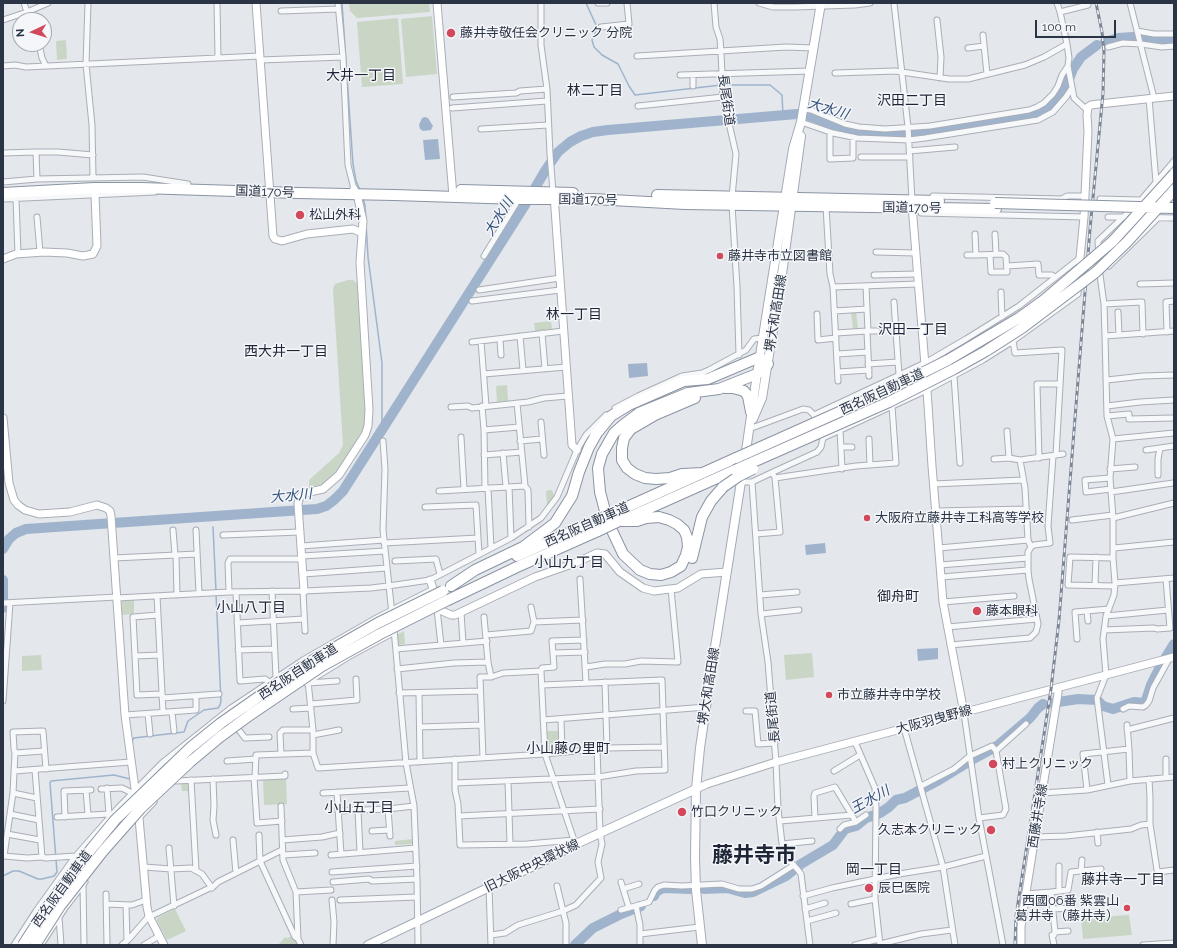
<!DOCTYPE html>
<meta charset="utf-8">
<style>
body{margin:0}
#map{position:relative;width:1177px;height:948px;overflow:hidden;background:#e4e7ec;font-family:Raleway,sans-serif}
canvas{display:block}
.frame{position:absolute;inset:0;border:4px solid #2b3445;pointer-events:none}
.north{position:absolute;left:12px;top:12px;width:40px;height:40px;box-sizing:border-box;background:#f4f6f9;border:1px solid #a4a8b1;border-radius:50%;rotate:266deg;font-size:11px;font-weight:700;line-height:16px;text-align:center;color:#2b3445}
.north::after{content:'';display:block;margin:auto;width:14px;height:18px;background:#d1495b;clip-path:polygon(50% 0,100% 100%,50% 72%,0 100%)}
.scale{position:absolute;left:1035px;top:20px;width:81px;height:18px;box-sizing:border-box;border:2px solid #2b3445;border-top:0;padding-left:5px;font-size:12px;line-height:14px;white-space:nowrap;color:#2b3445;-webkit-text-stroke:3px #f4f6f9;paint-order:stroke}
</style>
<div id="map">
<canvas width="1177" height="948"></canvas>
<div class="frame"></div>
<div class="north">N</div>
<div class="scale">100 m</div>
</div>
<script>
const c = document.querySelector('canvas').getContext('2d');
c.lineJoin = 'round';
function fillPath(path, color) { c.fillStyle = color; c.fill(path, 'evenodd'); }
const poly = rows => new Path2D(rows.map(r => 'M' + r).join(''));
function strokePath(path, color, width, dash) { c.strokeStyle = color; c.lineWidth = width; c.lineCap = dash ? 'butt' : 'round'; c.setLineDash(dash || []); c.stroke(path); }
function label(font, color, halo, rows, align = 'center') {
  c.font = font + ' Raleway,"Noto Sans JP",sans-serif'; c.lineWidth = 3; c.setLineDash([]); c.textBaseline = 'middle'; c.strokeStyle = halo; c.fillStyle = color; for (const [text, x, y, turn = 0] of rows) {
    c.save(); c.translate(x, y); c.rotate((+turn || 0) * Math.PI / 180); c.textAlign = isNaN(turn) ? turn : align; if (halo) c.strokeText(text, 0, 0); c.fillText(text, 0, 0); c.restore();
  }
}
fillPath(poly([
 [349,3,429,3,430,12,357,18,350,11],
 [432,16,437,74,406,77,401,19],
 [398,18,403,84,362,87,357,22],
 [66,40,67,59,57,60,56,41],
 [348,280,353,280,358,284,365,401,366,419,364,428,339,470,326,483,309,488,309,480,339,453,343,445,333,289,335,284],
 [851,311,856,311,858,329,853,329],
 [551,321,552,329,535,331,534,323],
 [507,385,508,401,497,402,496,386],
 [552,490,554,496,547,506,546,491],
 [134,600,134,614,122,615,122,601],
 [404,631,405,644,397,645,397,635],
 [812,653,814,677,786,680,784,655],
 [41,655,42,670,22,671,22,656],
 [547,731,559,731,560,748,558,750,550,751,548,750],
 [286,778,287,804,264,805,263,779],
 [181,783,188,783,190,785,190,791,182,791],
 [413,839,412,844,395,845,395,841],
 [175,909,186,931,167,940,157,921,157,918],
 [1129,915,1132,935,1083,939,1081,918],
 [293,936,299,945,278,945,285,937,287,938]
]), '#c9d6c5');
fillPath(poly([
 [425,117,428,118,433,126,431,130,423,131,420,129,419,125,422,118],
 [438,139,440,159,425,160,423,140],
 [647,363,648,376,629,378,628,364],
 [825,543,826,553,806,555,805,545],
 [938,648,938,659,918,661,917,649]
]), '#9fb4cc');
strokePath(poly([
 [342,3,353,164,356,181,360,190],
 [586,3,596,25,596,31,592,40,594,47,602,55,618,64,629,86,635,95,721,85],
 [725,85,770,85,782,95,783,115],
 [363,199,365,205,366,219],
 [366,223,368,257,382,363,382,429],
 [213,527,216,591],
 [132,741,134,738,184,732,188,721,204,710,218,708,220,705,221,701,216,594],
 [3,876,13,871,19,871,38,879,42,879,54,876,57,872,50,783,51,781,114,775,130,779]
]), '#9fb4cc', 1.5);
strokePath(poly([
 [1105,42,1118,38,1133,37,1156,41,1174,40],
 [3,549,9,539,16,533,26,529,317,509,326,506,334,500,343,491,525,205,545,171,558,152,570,142,581,136,593,132,608,130,797,114,810,116,847,130,886,134,924,132,1029,116,1040,112,1058,99,1066,87,1073,69,1081,57,1097,45],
 [3,580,3,608],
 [1052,703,1078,699,1097,700,1103,706,1113,709,1134,702,1145,703,1151,685,1161,665,1174,644],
 [704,889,727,888,745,893,753,892,786,876,801,864,833,845,845,829,856,826,866,818,880,813,889,807,896,800,905,798,939,780,975,758,997,746,1030,718,1038,708,1043,704],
 [654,896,656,892,663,888,690,889],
 [575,945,593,928,621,914,641,906]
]), '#9fb4cc', 10);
const street = poly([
 [24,3,27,12,48,3],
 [88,3,86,64,92,125,93,177],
 [217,3,218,58],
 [338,3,343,57,348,165,354,189],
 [541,3,541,45,547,89,550,154,553,192],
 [598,3,607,3],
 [714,3,716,27,720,39,721,52,723,97,736,154,732,197],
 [759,3,773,7,794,7,855,5,870,3],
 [894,3,908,127,912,200],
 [1057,3,1060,12,1067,44,1069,58,1068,66,1074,98,1087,110],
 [1130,3,1154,98],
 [281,11,338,9],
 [1060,12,1088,5],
 [3,20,27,12,30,20],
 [937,20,941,57,940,78],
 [601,27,629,24,627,3],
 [1137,31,1154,34,1174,34],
 [983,35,987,74],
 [39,44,42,58,46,66],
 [1108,47,1123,43,1141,44,1162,47,1174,46],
 [968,48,984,46],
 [637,56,786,47,814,48],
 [260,60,343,57],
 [3,66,15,65,26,67,260,56],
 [835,73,895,71,949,79,968,79,1025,65,1044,57,1067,44],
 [680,75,810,71],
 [693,75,693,86],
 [453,97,516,93,520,91,547,89],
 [1149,98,1156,182],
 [638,106,723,97],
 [452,108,547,101],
 [804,109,811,110,845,124,859,127,885,129,930,126,1029,110,1037,107,1044,103,1053,94,1058,86,1062,75,1068,66],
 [801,122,833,133,857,138,909,140,925,138,1038,120,1053,112,1066,97,1072,88],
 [481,129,548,125],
 [830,132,830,159,853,158,853,137],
 [909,151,955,147],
 [36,152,58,152,93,155],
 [3,153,36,152,37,179],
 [861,157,910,157],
 [3,182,37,179,143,177,188,184],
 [933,196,1062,199,1067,196,1085,196],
 [3,199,155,192],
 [16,199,18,254],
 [1100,199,1141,200,1174,161],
 [732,205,737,287,739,355],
 [826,207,830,274,833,287],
 [921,213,1084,217],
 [37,217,40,252],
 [1108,217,1125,217],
 [1135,217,1174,218],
 [975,234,976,255],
 [995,234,996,254],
 [876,252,916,253],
 [967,255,976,255,1003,254,1006,257,1007,272,991,272,990,255],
 [484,256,519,199],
 [1007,266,1038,264,1039,275,1052,275,1055,278],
 [1109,266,1158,218],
 [874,275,918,274],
 [1140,284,1174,283],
 [866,286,868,331],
 [479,290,560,278],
 [1001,292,1002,317],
 [472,301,560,290],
 [894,302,899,375],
 [1104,304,1142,302,1143,334],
 [834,311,867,309],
 [1118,312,1119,335],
 [817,314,818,340,836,338],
 [867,331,877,331],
 [1167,332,1166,302,1174,301],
 [542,333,545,369],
 [836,333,867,331,869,376],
 [520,336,523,370],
 [1105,336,1174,331],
 [500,339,501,355],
 [481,341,486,406],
 [1013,341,1015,353,1062,350,1056,455],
 [472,342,563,331],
 [837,354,868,352],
 [868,364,898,362],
 [838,372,869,370],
 [484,374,566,367],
 [954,376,960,463],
 [1107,380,1143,376,1174,375],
 [838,381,833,287,918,284],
 [517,403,525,486,528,490,529,527],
 [482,406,484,430,485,488],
 [1107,406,1140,402,1174,400],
 [451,407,468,406,472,408,528,402,544,398,568,396],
 [615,408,638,396,682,376,702,373,709,370,746,350,754,339,763,338],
 [814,415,925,363,966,339,1019,306,1080,258],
 [1107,416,1129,414,1129,419,1174,418],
 [541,422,544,455],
 [484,430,519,427],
 [840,430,842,469],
 [1007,431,1009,458],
 [461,437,464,489],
 [823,438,927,390,983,360,1013,341,1078,294,1080,258],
 [869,439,870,465],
 [1113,439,1174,433],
 [383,441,385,469,383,530,392,614],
 [520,441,542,439],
 [841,447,852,447],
 [1146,450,1174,446],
 [503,453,506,487],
 [484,455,522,452],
 [1039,458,1037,384,1060,384],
 [994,459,1009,458,1020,460],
 [1110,469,1135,467],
 [1158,475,1158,459,1160,448],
 [775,478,856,466,896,463,892,406],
 [1110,478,1085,480,1086,492,1111,489],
 [742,482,752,482,771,473,817,452,821,447,823,438,814,415,809,410,803,409,749,429],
 [752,482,761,614,768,662,776,762,778,809,783,852,785,856,798,870,801,874,810,945],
 [933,484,1023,480],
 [509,487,511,538],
 [488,488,491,548],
 [439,491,525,486],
 [1111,492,1173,483],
 [425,507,476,505,479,554],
 [936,511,1026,509],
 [1113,518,1174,503],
 [1072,520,1113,515],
 [173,530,175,555],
 [196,530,199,593],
 [756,534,780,532,775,478,774,476],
 [223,535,300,532],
 [384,543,478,538],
 [301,546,384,540],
 [1031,547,1028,540,1025,488,1020,460,1063,454],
 [939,548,1028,540],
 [1114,548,1174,542],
 [176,555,177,595],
 [302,556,385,551],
 [114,558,197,554],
 [1113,558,1070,557,1068,585,1115,586],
 [395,561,436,559,440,574],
 [940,565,1028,558],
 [303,574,387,568],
 [941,577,1028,570,1028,552,1031,547,1034,545,1050,543,1048,526,1053,456],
 [580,579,586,683],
 [1115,583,1174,578],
 [1095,585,1096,557],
 [272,591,276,677],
 [303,591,305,631],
 [229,592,228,563,230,559,302,559],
 [236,592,240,681,265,679,269,682],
 [760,595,797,592],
 [157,596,163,712],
 [117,598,229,592,304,591,371,588,388,586,430,580,511,538,541,518,557,497,577,450,586,435,606,415],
 [943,602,1014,596],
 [3,603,117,597],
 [437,609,441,645],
 [1087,611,1088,621],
 [461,612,463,643],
 [761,614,799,610],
 [158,615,133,617,137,695,162,694],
 [1106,616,1168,610],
 [484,617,488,662,491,677],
 [534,622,583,620],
 [237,623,304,619],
 [947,627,1037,619],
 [394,629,406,763,414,806,417,879,418,945],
 [1104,630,1154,628,1157,629,1170,628,1166,579],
 [486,635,531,631,534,622,531,607],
 [1077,639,1075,612,1109,609],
 [950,645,1030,638,1036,632,1038,624,1029,579,1028,570],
 [396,649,487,641],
 [238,650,274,649],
 [553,653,585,652],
 [135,656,160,655],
 [586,667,605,664,625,664,641,661,678,662,671,589],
 [397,669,454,663,488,662],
 [541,671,545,754,575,843],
 [308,681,313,730,313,753,318,768,545,754,607,748,664,747],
 [605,682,607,748],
 [306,683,350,656,391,634],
 [308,683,337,681],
 [399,693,480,691],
 [419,693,420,762],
 [162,698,219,694],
 [3,701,10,603],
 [311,704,357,700,356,679],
 [293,709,311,708],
 [1123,709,1129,706,1143,707,1146,705,1149,701,1153,688,1169,659],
 [746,711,755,711,758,744,775,743],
 [172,712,174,731],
 [964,713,979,818,1003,945],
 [148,714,150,734],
 [125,715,196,710,196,696],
 [561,719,562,752],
 [543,720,706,707],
 [1127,725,1129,749,1130,781],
 [420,727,482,725],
 [904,728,943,867,955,945],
 [238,729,245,738,269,737],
 [1127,730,1174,718],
 [313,735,339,730],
 [855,742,875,788,876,808,875,899,880,945],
 [15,753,44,751],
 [281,754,280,733,283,730,313,730],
 [483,758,480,677,491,677,503,673,541,671,542,668,554,667,552,641,584,640],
 [455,759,455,790,458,804,460,845,527,844,574,840],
 [227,761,256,759],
 [46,769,43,731,13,732,14,749,15,753,13,793,4,856,27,858,42,857,46,858,75,856],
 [35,770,42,857],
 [14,771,131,762],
 [834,771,860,755],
 [254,777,257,823,282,821],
 [255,777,256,755,313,753],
 [1166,777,1166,759],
 [213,779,214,806,213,820,216,835],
 [1149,779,1150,798,1150,824],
 [191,780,196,870],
 [176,781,285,776,285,774],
 [508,781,510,844],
 [455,783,598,777,636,771,665,770,662,680,542,685],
 [1108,785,1097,698,1106,675,1103,639,1106,616,1114,595,1115,583,1113,558,1113,518,1110,478,1113,439,1107,416,1105,336,1104,304,1100,275,1098,241,1141,200,1174,200],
 [921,786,954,769,970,756,992,746,996,751],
 [107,788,109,814],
 [101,789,122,788,132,793],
 [86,790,88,815],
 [1087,790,1083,754,1129,749],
 [337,792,341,854],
 [13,793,37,798],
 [323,793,410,788],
 [1042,793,1087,790,1130,781,1174,777],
 [281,806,283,860,296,892,331,890],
 [388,809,390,836],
 [358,810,360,852],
 [338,811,388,809,414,806],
 [10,814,39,820],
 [459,816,600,809],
 [57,817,109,814,110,816],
 [65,817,64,791,91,790],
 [815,818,814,796,815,793,835,787,856,822],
 [979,818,1003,815,1006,809,996,751,1026,724],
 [137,820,154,802],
 [780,821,852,815],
 [840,829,844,825,856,822,866,815],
 [372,831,389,830],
 [1097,832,1098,843],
 [7,834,40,840],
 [259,835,260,861,295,937,298,939],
 [1035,837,1066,836,1131,829,1141,825,1150,824,1157,870,1158,872,1174,870],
 [233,840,236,873],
 [282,840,322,837,340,833],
 [782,844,812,841],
 [169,848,174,906],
 [283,855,315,853],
 [331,855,416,848],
 [144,867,171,869,191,868,202,874,212,888],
 [1081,871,1082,860],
 [332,872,417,866],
 [333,882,369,879,372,881,417,879],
 [621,882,629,908],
 [83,884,84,945],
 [489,887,491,945],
 [623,889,639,884],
 [1059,891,1059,866],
 [296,892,298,939,301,945],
 [1051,892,1068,890,1071,872,1101,869],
 [106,894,107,945],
 [1025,894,1051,892,1055,932,1054,935,1052,935,1054,945],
 [803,896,832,888,899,874,943,867,986,856],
 [332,900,334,922,333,945],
 [340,900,417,897],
 [106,904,132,905,146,900],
 [851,904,875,899],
 [126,905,127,941],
 [636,906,640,925,640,945],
 [805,909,825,903],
 [1052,909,1072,908],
 [621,910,649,902,655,890,658,887,664,885,682,886,722,884,739,889,752,889,761,886,794,865],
 [59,917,61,945],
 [149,917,214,886,218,882,282,850],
 [807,921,836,913],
 [1055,932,1068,931],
 [640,934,699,927],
 [491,935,505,933,518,925,563,911,557,886],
 [880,944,921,934,952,930],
 [14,945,36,911,74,858,118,808,162,763,231,708,303,660,378,617,433,589],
 [41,945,65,908,85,882],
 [122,945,129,939,149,916],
 [144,945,159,936],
 [566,945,566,923,563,911,576,905,601,878,598,862,602,844,600,832,597,749],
 [855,945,879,939],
 [1143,945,1174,943]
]);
const secondary = poly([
 [256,3,273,236,275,239,282,241,307,234,353,229,362,233],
 [437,3,453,196],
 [554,195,572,445,577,450],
 [912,205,927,390,932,466,943,602,964,713],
 [1080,258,1084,217,1088,131,1087,115,1088,107,1091,105,1099,104,1174,96],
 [3,259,16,254,44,252,67,253,83,256,93,254,97,246,95,194],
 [3,418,9,483,14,500,18,505,25,510,39,514,70,512,97,505,106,508,110,511,111,516,125,715,139,818,147,907,149,916,164,945],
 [430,580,440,608,442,611,451,615,455,615,535,577,575,563,597,553,605,554,620,572,643,588,654,591,678,588,701,574,727,572],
 [304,591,298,504,299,499,302,495,305,493,323,489,339,475,365,435,368,426,369,410,360,262,363,221,357,194,354,189],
 [696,789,707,784,776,762,1174,657],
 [1021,945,1021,927,1023,911,1058,693,1058,688]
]);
const primary = poly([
 [753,419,762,398,782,274,801,136],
 [745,458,757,374,793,149,801,122,821,3],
 [368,945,542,862,576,844,696,789],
 [702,945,696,890,695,858,696,789,700,748,712,666,743,469]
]);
const highway = poly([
 [461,190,573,193],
 [3,193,94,188,141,188,298,193,394,195,519,199,593,199,685,204,996,209],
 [657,195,939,201],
 [725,388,733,388,744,391,748,396,751,412],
 [695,398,655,415,631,429,624,438,622,448,622,460,627,468,635,474,645,478,656,479,670,478,682,474,703,473],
 [616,512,736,458],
 [623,520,735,470],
 [517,556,595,521],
 [692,558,702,517,711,501,723,487],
 [451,586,475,570,523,547,555,523,572,496,579,472,589,447,597,433,611,416,629,405,684,381,708,379,760,357,768,364,757,374,719,389,688,393,639,413,623,425,614,433,602,454,598,468,600,492,608,522,623,554,640,570,650,574,661,575,671,572,681,566,686,555,688,547,687,537,684,530,677,524,669,520,659,517,646,518,637,521,619,521],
 [448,600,517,567,598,531]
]);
strokePath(street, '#a9aeb7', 7);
strokePath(secondary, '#a9aeb7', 9);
strokePath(primary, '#a3abb8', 10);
strokePath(highway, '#8b94a3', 12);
strokePath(street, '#f7f8fa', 5);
strokePath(secondary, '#fff', 7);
strokePath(primary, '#fff', 8);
strokePath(highway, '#fff', 10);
const rail = poly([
 [1015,945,1016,916,1051,689,1059,620,1090,229,1103,93,1104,52,1102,32,1096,3]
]);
strokePath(rail, '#7d8696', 3);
strokePath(rail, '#f4f6f9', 1.5, [4.5]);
const highwayBridge = poly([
 [995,203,1174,208],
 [736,458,884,392,948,360,1019,318,1044,300,1113,241,1174,174],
 [735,470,889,402,954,369,986,351,1022,328,1096,272,1127,242,1174,190],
 [723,487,739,476,753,469],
 [595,521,616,512],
 [598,531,619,521],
 [23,945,52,900,92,848,115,820,190,748,221,723,281,681,313,660,378,623,443,591],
 [35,945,60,906,103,851,141,808,190,762,220,737,250,715,322,666,380,634,448,600]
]);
strokePath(highwayBridge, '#8b94a3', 12, []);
strokePath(highwayBridge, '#fff', 10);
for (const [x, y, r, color] of [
 [451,33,5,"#d1495b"],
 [300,215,5,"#d1495b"],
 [720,256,4,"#d1495b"],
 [867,518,4,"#d1495b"],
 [977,611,5,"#d1495b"],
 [829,695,4,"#d1495b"],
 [993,764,5,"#d1495b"],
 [682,812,5,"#d1495b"],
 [991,830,5,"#d1495b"],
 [869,888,5,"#d1495b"],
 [1127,908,4,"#d1495b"]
]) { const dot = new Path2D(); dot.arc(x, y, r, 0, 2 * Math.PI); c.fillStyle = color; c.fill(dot); strokePath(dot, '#f4f6f9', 1.5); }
label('13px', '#2b3445', '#f4f6f9', [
 ["藤井寺敬任会クリニック 分院",460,33],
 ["松山外科",309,215],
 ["藤井寺市立図書館",728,256],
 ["大阪府立藤井寺工科高等学校",875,518],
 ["藤本眼科",986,611],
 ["市立藤井寺中学校",837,695],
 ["村上クリニック",1002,764],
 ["竹口クリニック",691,812],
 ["久志本クリニック",982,830,"right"],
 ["辰巳医院",878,888],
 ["西國06番 紫雲山",1119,901,"right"],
 ["葛井寺（藤井寺）",1119,916,"right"]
], 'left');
label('13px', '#2b3445', '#f4f6f9', [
 ["長尾街道",726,100,82],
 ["国道170号",265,192,2],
 ["国道170号",588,200,1],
 ["国道170号",912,208,1],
 ["堺大和高田線",776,313,-81],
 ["西名阪自動車道",882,392,-25],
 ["西名阪自動車道",587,525,-24],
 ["西名阪自動車道",298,672,-33],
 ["堺大和高田線",709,686,-81],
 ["長尾街道",773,717,-95],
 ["大阪羽曳野線",934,720,-15],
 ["西藤井寺線",1038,816,-81],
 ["旧大阪中央環状線",532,866,-26],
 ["西名阪自動車道",62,889,-54]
]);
label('14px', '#1d2536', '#f4f6f9', [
 ["大井一丁目",361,76],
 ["林二丁目",595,91],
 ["沢田二丁目",912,101],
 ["林一丁目",574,315],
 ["沢田一丁目",913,330],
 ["西大井一丁目",286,352],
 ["小山九丁目",569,563],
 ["御舟町",898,597],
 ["小山八丁目",251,608],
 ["小山藤の里町",568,749],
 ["小山五丁目",359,808],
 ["岡一丁目",874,870],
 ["藤井寺一丁目",1123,880]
]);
label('italic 14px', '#34527a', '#f4f6f9', [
 ["大水川",828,109,17],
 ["大水川",499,217,-58],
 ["大水川",291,496,-5],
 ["王水川",870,800,-29]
]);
label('bold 21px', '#1d2536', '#f4f6f9', [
 ["藤井寺市",754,856]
]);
</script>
